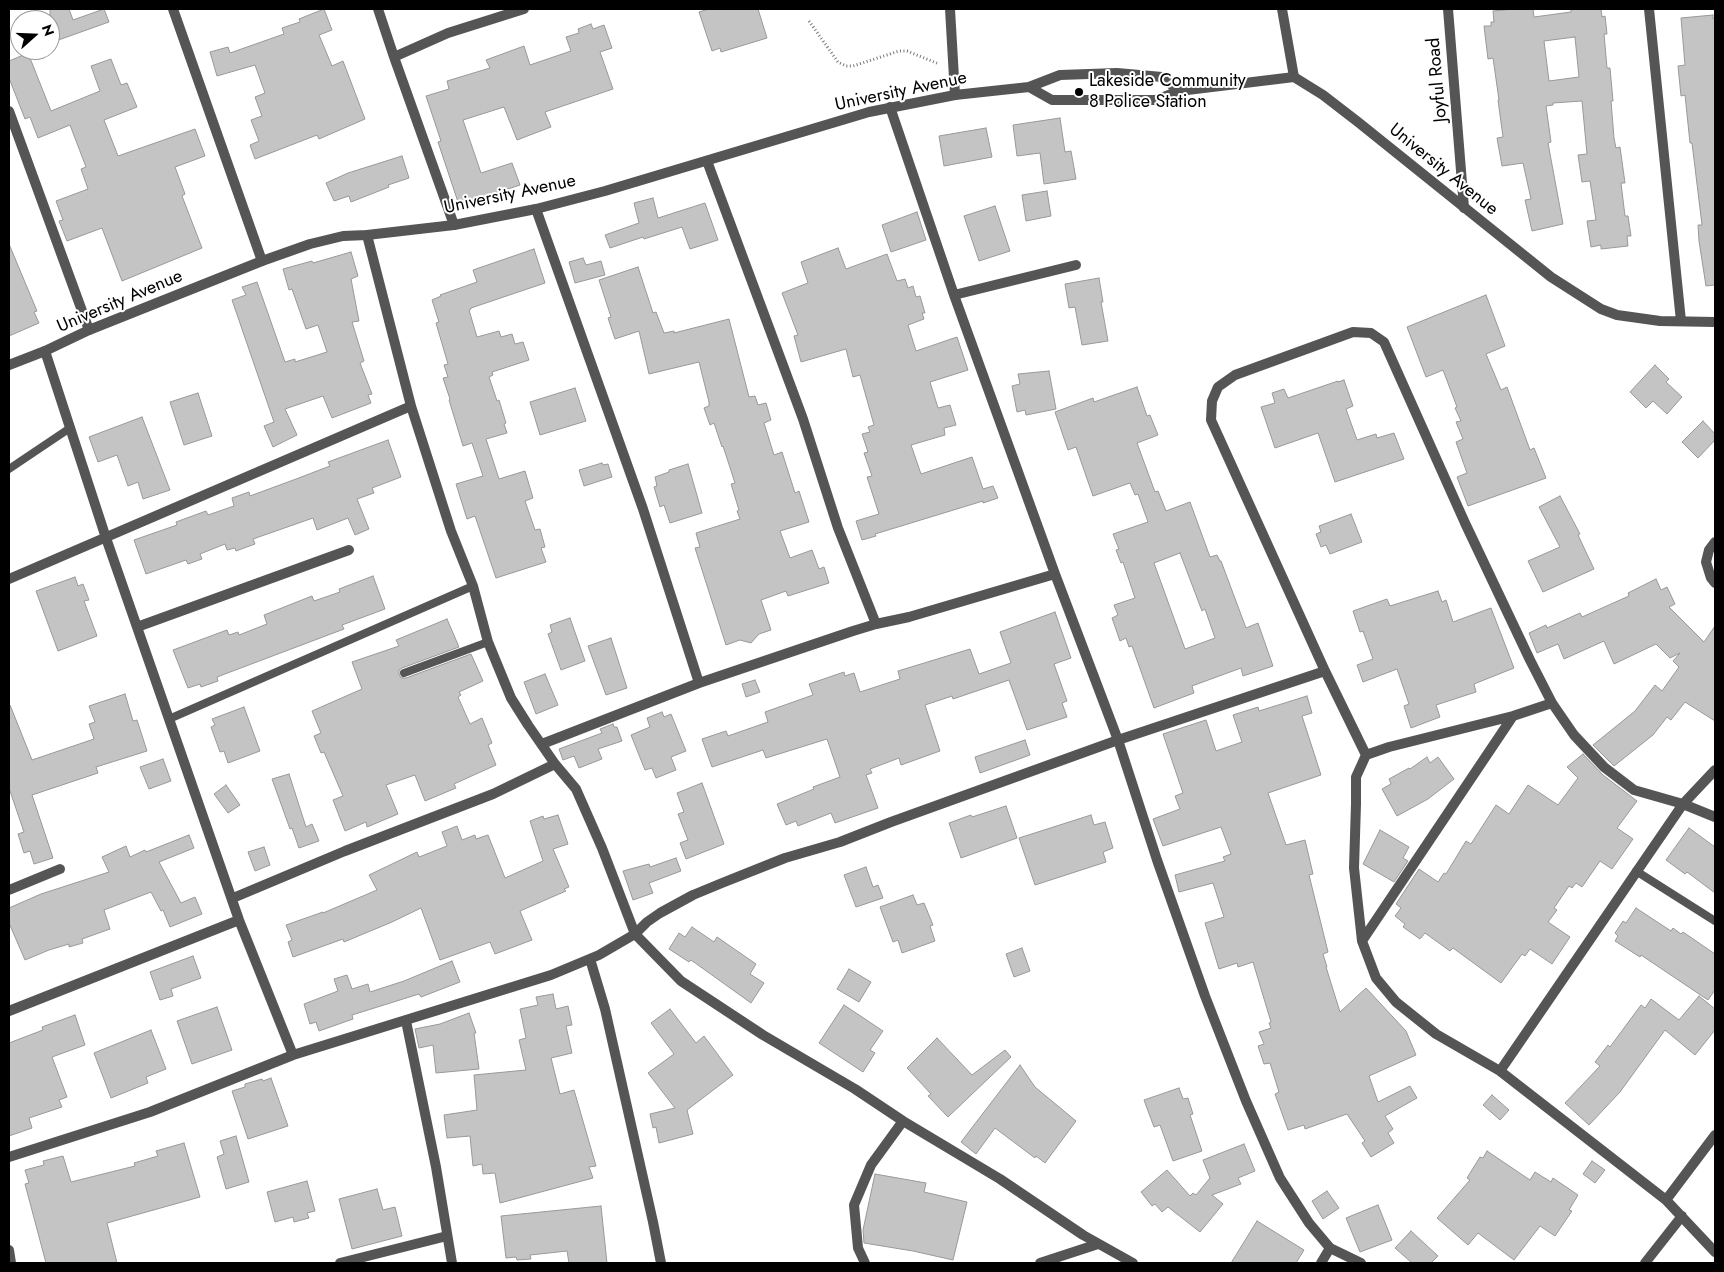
<!DOCTYPE html>
<style>
body{margin:0}
#map{position:relative;width:1724px;height:1272px;overflow:hidden;background:#fff;font-family:Jost,sans-serif}
canvas{display:block}
.frame{position:absolute;inset:0;border:10px solid #000;pointer-events:none}
.north{position:absolute;left:10px;top:10px;width:50px;height:50px;box-sizing:border-box;background:#fff;border:1px solid #999;border-radius:50%;rotate:70deg;font-size:14px;font-weight:700;line-height:20px;text-align:center;color:#000}
.north::after{content:'';display:block;margin:auto;width:18px;height:22px;background:#000;clip-path:polygon(50% 0,100% 100%,50% 72%,0 100%)}
</style>
<div id="map">
<canvas width="1724" height="1272"></canvas>
<div class="frame"></div>
<div class="north">N</div>
</div>
<script>
const c = document.querySelector('canvas').getContext('2d');
c.lineJoin = 'round';
function fillPath(path, color) { c.fillStyle = color; c.fill(path, 'evenodd'); }
const poly = rows => new Path2D(rows.map(r => 'M' + r).join(''));
function strokePath(path, color, width, dash) { c.strokeStyle = color; c.lineWidth = width; c.lineCap = dash ? 'butt' : 'round'; c.setLineDash(dash || []); c.stroke(path); }
function label(font, color, halo, rows, align = 'center') {
  c.font = font + ' Jost,sans-serif'; c.lineWidth = 4; c.setLineDash([]); c.textBaseline = 'middle'; c.strokeStyle = halo; c.fillStyle = color; for (const [text, x, y, turn = 0] of rows) {
    c.save(); c.translate(x, y); c.rotate((+turn || 0) * Math.PI / 180); c.textAlign = isNaN(turn) ? turn : align; if (halo) c.strokeText(text, 0, 0); c.fillText(text, 0, 0); c.restore();
  }
}
const building = poly([
 [50,9,69,9,73,20,104,9,109,22,50,43,50,9],
 [324,9,332,30,319,35,332,66,343,61,365,119,319,139,317,135,255,159,250,145,259,141,251,120,262,116,255,97,265,93,255,65,217,76,210,52,228,47,230,53,284,34,282,28,300,22,299,19,324,9],
 [709,9,758,9,767,38,721,52,720,48,712,51,699,12,709,9],
 [1514,9,1533,9,1534,17,1571,12,1571,9,1601,9,1602,17,1605,16,1607,34,1604,34,1607,68,1610,68,1613,101,1611,101,1614,138,1616,148,1620,147,1625,183,1621,183,1625,216,1628,216,1631,236,1627,236,1628,246,1601,249,1601,245,1591,247,1587,221,1596,220,1590,181,1582,182,1578,155,1587,154,1582,101,1553,103,1553,105,1546,106,1551,142,1548,143,1563,224,1532,231,1525,200,1531,199,1523,163,1502,166,1497,138,1503,137,1498,100,1499,100,1493,58,1488,59,1484,26,1491,26,1491,22,1494,22,1493,11,1514,9],
 [1575,37,1579,77,1549,81,1544,41,1575,37],
 [1713,15,1713,19,1715,18,1715,285,1706,286,1699,241,1698,225,1702,225,1692,143,1690,143,1685,95,1681,96,1678,66,1685,65,1681,18,1713,15],
 [591,24,593,29,604,25,612,48,600,52,613,89,545,112,551,127,517,140,504,107,463,120,481,173,512,163,520,185,459,205,438,142,441,141,426,96,449,89,447,81,490,68,486,60,524,46,530,65,571,51,566,37,579,33,578,29,591,24],
 [28,53,51,111,100,91,91,66,111,59,121,85,127,83,137,107,104,120,118,156,195,129,205,156,175,167,185,194,182,196,202,248,122,281,102,228,67,241,59,221,63,220,56,201,88,189,81,169,86,167,70,125,38,138,30,117,25,119,9,78,9,61,28,53],
 [1060,118,1065,152,1071,151,1076,179,1044,184,1040,153,1017,156,1013,125,1060,118],
 [986,128,992,157,944,166,939,136,986,128],
 [402,156,409,178,388,185,389,187,351,202,349,196,334,201,326,183,348,173,402,156],
 [1047,191,1051,216,1026,221,1022,195,1047,191],
 [653,198,658,218,705,203,718,240,690,249,682,227,644,239,643,237,610,248,605,235,639,223,634,203,653,198],
 [995,206,1010,251,979,261,964,216,995,206],
 [917,212,926,240,891,252,882,225,917,212],
 [9,244,37,311,34,312,39,323,9,336,9,244],
 [838,248,846,269,887,254,897,281,905,279,908,288,913,286,916,297,920,296,925,313,922,313,924,319,908,325,916,351,957,337,968,370,930,382,938,408,950,405,956,425,944,428,945,435,911,445,921,474,972,457,983,489,993,486,998,498,983,503,983,501,875,534,876,536,862,540,856,521,879,514,867,477,872,476,864,453,868,452,862,434,870,432,868,427,874,425,860,375,853,377,846,349,801,362,794,336,798,335,782,293,808,283,801,262,838,248],
 [534,249,545,283,471,308,471,309,469,310,477,337,499,331,501,337,512,334,515,344,523,342,529,360,492,372,493,375,489,377,497,401,499,400,506,423,504,424,507,433,486,439,499,479,525,471,533,498,525,501,535,530,540,529,545,547,541,548,546,562,496,578,475,516,467,519,456,484,483,476,472,443,463,446,449,400,450,399,443,378,448,377,444,365,448,364,436,323,439,322,432,300,441,296,440,295,477,282,473,270,534,249],
 [351,252,358,276,351,279,359,321,352,322,364,361,360,363,372,394,368,395,371,403,332,418,323,396,285,409,297,435,273,447,264,426,274,422,232,300,246,295,242,287,257,282,285,362,295,359,295,362,327,352,318,325,306,329,292,289,289,290,283,269,312,261,313,263,351,252],
 [583,258,586,265,601,261,605,275,575,283,569,262,583,258],
 [638,267,653,313,656,312,664,333,674,331,674,333,729,319,749,397,755,396,758,405,766,403,771,420,764,423,774,455,782,452,795,493,799,491,809,522,780,531,790,558,812,550,819,569,824,567,829,583,788,596,786,591,761,600,771,630,759,634,751,643,740,640,726,645,695,548,700,547,696,533,740,519,737,511,739,510,731,484,735,483,723,446,722,447,714,423,710,425,704,408,709,406,709,402,699,362,649,374,639,331,615,339,608,318,611,317,599,280,638,267],
 [1099,278,1103,302,1101,302,1108,341,1082,345,1075,307,1069,308,1065,284,1099,278],
 [1486,295,1505,346,1486,354,1501,390,1507,387,1530,450,1534,448,1546,478,1468,506,1457,477,1467,473,1456,442,1463,439,1456,422,1461,421,1455,408,1457,407,1443,370,1426,377,1407,327,1486,295],
 [1655,365,1669,379,1666,382,1682,397,1667,414,1653,401,1646,408,1630,392,1655,365],
 [1049,371,1056,409,1026,415,1025,410,1017,412,1012,386,1020,384,1018,374,1049,371],
 [1344,380,1353,406,1346,409,1357,440,1376,434,1377,438,1394,433,1404,459,1335,482,1318,433,1275,448,1261,407,1275,403,1272,393,1284,389,1288,398,1338,381,1338,382,1344,380],
 [1137,387,1147,416,1150,415,1158,435,1137,443,1155,492,1158,491,1166,511,1190,502,1210,557,1217,555,1220,561,1221,561,1246,628,1258,623,1273,666,1243,676,1241,668,1192,686,1194,693,1154,708,1132,646,1129,647,1126,638,1120,641,1112,618,1118,615,1114,605,1135,598,1123,562,1121,563,1116,550,1119,549,1113,534,1148,522,1138,494,1135,495,1130,483,1093,496,1076,447,1068,450,1055,412,1093,398,1094,402,1137,387],
 [1180,553,1202,611,1205,609,1215,638,1185,649,1154,563,1180,553],
 [575,388,586,421,540,435,530,402,575,388],
 [198,393,212,436,184,445,170,402,198,393],
 [142,417,170,490,143,499,138,482,128,486,117,455,98,462,89,437,142,417],
 [1703,421,1715,434,1715,440,1698,458,1682,442,1703,421],
 [388,440,401,477,372,488,374,493,357,499,369,529,355,535,348,518,317,530,313,518,253,539,255,544,236,551,235,548,227,550,225,544,200,554,202,559,188,564,186,560,146,574,134,540,177,525,176,522,206,511,208,515,234,506,232,498,249,492,250,496,296,479,330,466,328,462,388,440],
 [602,463,603,465,608,464,612,477,584,486,579,470,602,463],
 [688,464,702,513,670,523,664,505,660,507,654,487,657,486,655,477,669,472,669,470,688,464],
 [1560,496,1580,534,1578,535,1594,569,1543,592,1528,561,1560,547,1539,507,1560,496],
 [1351,514,1362,542,1330,554,1326,545,1321,547,1316,534,1321,532,1319,526,1351,514],
 [373,576,385,609,342,625,344,629,217,677,218,681,201,687,200,684,188,688,173,650,227,630,229,635,238,632,239,635,267,624,264,615,312,596,314,601,340,592,339,589,373,576],
 [75,577,78,586,83,584,89,600,84,601,97,636,58,651,36,591,75,577],
 [1656,579,1661,590,1667,587,1675,604,1669,607,1704,642,1715,626,1715,721,1685,702,1671,720,1667,717,1653,735,1614,766,1593,745,1635,711,1655,685,1662,691,1679,667,1673,661,1680,653,1670,658,1656,644,1614,664,1604,641,1564,659,1558,644,1537,653,1529,633,1546,625,1547,628,1580,613,1582,617,1629,596,1628,593,1656,579],
 [1438,591,1442,602,1446,600,1453,622,1491,608,1514,668,1474,684,1476,692,1436,705,1440,717,1411,728,1404,706,1409,704,1397,669,1363,682,1357,665,1373,659,1363,631,1360,632,1353,611,1387,599,1390,606,1438,591],
 [1055,612,1071,658,1054,664,1067,701,1062,703,1067,717,1027,730,1009,680,953,699,952,696,925,705,940,751,901,765,899,758,870,769,872,773,866,775,878,808,835,823,831,813,798,826,796,821,786,825,777,804,814,789,813,787,840,777,827,739,766,758,763,750,712,767,702,739,726,731,728,736,768,722,765,712,813,695,809,684,844,672,845,676,854,673,860,692,900,679,898,671,970,649,979,674,1011,663,1000,632,1055,612],
 [570,618,585,661,561,670,548,634,552,632,550,625,570,618],
 [447,619,459,647,402,668,399,670,399,674,401,678,406,678,471,654,483,681,459,692,461,695,458,697,470,724,482,718,492,743,488,745,496,765,454,784,456,788,425,801,415,775,386,785,398,814,367,827,366,822,345,831,333,800,343,796,324,752,321,753,314,736,321,733,312,711,362,689,352,662,399,646,396,640,447,619],
 [611,638,627,688,606,695,588,646,611,638],
 [545,674,558,705,536,714,524,682,545,674],
 [755,680,760,692,746,697,742,684,755,680],
 [125,694,133,721,137,720,147,751,96,767,98,773,32,795,53,858,34,864,30,851,24,853,18,834,24,832,9,788,9,706,10,705,32,760,94,739,89,724,95,722,89,706,125,694],
 [1307,696,1312,713,1302,716,1321,775,1268,793,1286,845,1305,840,1313,874,1309,875,1328,952,1323,954,1327,967,1326,967,1340,1012,1366,988,1406,1031,1416,1055,1369,1076,1378,1102,1410,1086,1417,1098,1385,1116,1393,1129,1388,1133,1394,1143,1371,1157,1362,1143,1365,1141,1347,1114,1305,1129,1304,1125,1288,1130,1275,1094,1279,1092,1270,1063,1264,1064,1258,1046,1264,1044,1259,1032,1271,1028,1269,1023,1271,1022,1253,962,1238,967,1237,963,1219,969,1205,923,1224,917,1213,883,1179,892,1175,875,1225,861,1223,857,1231,854,1221,827,1163,846,1153,819,1180,809,1175,796,1183,793,1163,734,1206,720,1216,751,1242,742,1233,715,1258,707,1259,711,1307,696],
 [244,707,260,751,228,763,224,751,220,752,211,727,215,725,212,719,244,707],
 [662,712,664,717,671,714,686,751,671,757,676,770,656,778,652,768,645,770,631,735,650,727,647,718,662,712],
 [613,724,614,727,617,727,622,741,598,749,602,759,579,768,574,756,563,760,559,749,602,733,600,729,613,724],
 [1025,740,1030,755,980,773,975,757,1025,740],
 [1583,754,1603,775,1637,801,1617,828,1633,839,1612,869,1600,861,1582,887,1576,883,1572,888,1569,886,1554,908,1557,910,1548,922,1570,937,1552,964,1530,949,1525,956,1522,954,1501,983,1453,948,1450,951,1425,933,1420,939,1403,927,1405,924,1395,916,1401,908,1396,904,1419,869,1438,882,1444,873,1446,874,1466,841,1471,844,1496,805,1509,814,1528,785,1558,805,1578,778,1567,767,1583,754],
 [1427,757,1430,763,1438,757,1454,779,1428,799,1397,816,1382,789,1391,784,1389,779,1409,768,1410,769,1427,757],
 [163,759,171,781,149,789,140,767,163,759],
 [289,774,306,827,312,824,319,841,299,848,292,828,290,829,272,779,289,774],
 [702,783,724,844,686,859,680,843,688,840,678,814,684,812,677,793,702,783],
 [226,785,240,805,228,813,214,794,226,785],
 [1006,806,1017,838,961,858,949,823,971,815,972,817,1006,806],
 [558,815,568,844,553,849,569,887,564,889,566,891,520,911,532,940,495,954,490,942,440,960,421,908,392,922,344,942,343,939,293,957,288,942,292,940,286,925,323,912,323,913,377,890,369,875,417,852,419,857,447,846,442,832,457,826,462,840,475,835,476,839,488,835,505,878,543,861,530,821,543,816,544,819,558,815],
 [1091,815,1094,825,1105,822,1113,848,1103,852,1106,862,1035,885,1019,838,1091,815],
 [1689,828,1715,847,1715,893,1687,872,1685,874,1666,860,1689,828],
 [1380,830,1409,847,1403,858,1408,861,1394,882,1363,864,1380,830],
 [189,835,194,848,159,862,181,903,195,897,202,914,170,927,163,910,161,911,151,892,104,910,110,929,82,939,83,943,69,947,69,944,49,950,25,960,9,923,9,908,41,894,109,872,102,857,126,846,130,857,145,850,146,852,189,835],
 [264,847,270,865,255,871,248,852,264,847],
 [676,858,681,871,649,883,653,893,633,900,623,871,649,864,650,867,676,858],
 [866,867,873,887,878,885,883,898,856,907,844,875,866,867],
 [913,895,917,905,924,903,933,925,930,926,935,941,902,953,898,940,893,942,880,907,913,895],
 [1636,908,1671,931,1673,928,1681,934,1683,932,1715,954,1715,990,1708,1000,1641,955,1640,957,1615,941,1618,936,1615,933,1623,921,1626,923,1636,908],
 [692,927,714,942,717,937,756,964,750,974,764,983,751,1003,691,960,689,962,669,949,679,933,685,937,692,927],
 [1022,948,1030,971,1014,977,1006,954,1022,948],
 [193,956,201,978,171,989,173,996,160,1000,150,972,193,956],
 [452,961,460,982,421,997,419,994,352,1015,353,1019,319,1031,316,1022,310,1024,304,1004,338,991,334,979,347,975,352,989,368,984,370,992,404,981,452,961],
 [849,969,871,982,859,1002,837,989,849,969],
 [553,994,556,1009,568,1006,572,1025,566,1026,572,1053,551,1058,560,1094,574,1090,596,1166,589,1167,593,1178,500,1203,495,1173,483,1174,482,1164,473,1166,470,1136,447,1138,444,1115,477,1110,474,1075,526,1070,519,1040,526,1038,520,1009,538,1005,536,997,553,994],
 [1699,996,1715,1009,1715,1030,1695,1055,1665,1030,1620,1092,1589,1125,1565,1103,1600,1066,1595,1062,1608,1045,1610,1047,1641,1005,1645,1008,1651,999,1679,1020,1699,996],
 [844,1005,883,1031,870,1050,875,1053,863,1072,819,1043,844,1005],
 [217,1007,232,1050,192,1064,177,1021,217,1007],
 [670,1009,696,1043,704,1036,733,1075,687,1110,693,1134,659,1143,656,1127,653,1128,650,1114,675,1108,648,1073,674,1054,651,1023,670,1009],
 [469,1013,476,1033,474,1033,479,1069,436,1073,433,1045,419,1048,415,1029,440,1024,469,1013],
 [75,1015,85,1045,52,1057,67,1097,59,1100,62,1107,29,1118,32,1128,9,1136,9,1043,43,1030,42,1027,75,1015],
 [151,1030,166,1069,146,1077,148,1083,111,1098,94,1053,151,1030],
 [937,1038,972,1075,1005,1050,1011,1057,948,1117,928,1096,931,1094,907,1068,937,1038],
 [1020,1065,1035,1087,1076,1121,1045,1163,1036,1156,1035,1158,995,1128,976,1154,961,1142,1020,1065],
 [271,1078,288,1126,248,1139,232,1091,245,1087,245,1084,262,1079,263,1081,271,1078],
 [1179,1088,1183,1099,1188,1098,1193,1114,1190,1115,1202,1151,1173,1161,1160,1125,1154,1127,1144,1100,1179,1088],
 [1492,1095,1509,1110,1500,1120,1483,1105,1492,1095],
 [236,1136,249,1182,226,1189,217,1157,224,1154,220,1141,236,1136],
 [184,1143,200,1197,107,1223,117,1263,46,1263,25,1184,29,1183,25,1170,44,1165,43,1161,63,1156,71,1182,135,1166,134,1163,158,1156,156,1151,184,1143],
 [1244,1144,1255,1171,1238,1178,1241,1184,1212,1195,1223,1204,1200,1232,1168,1207,1162,1212,1155,1204,1152,1206,1141,1192,1167,1170,1190,1196,1193,1193,1196,1195,1210,1178,1203,1160,1244,1144],
 [1487,1151,1530,1180,1535,1172,1551,1182,1553,1178,1578,1195,1569,1210,1572,1211,1555,1236,1540,1226,1514,1260,1478,1233,1468,1245,1437,1218,1470,1180,1467,1178,1480,1157,1483,1158,1487,1151],
 [1592,1161,1605,1170,1595,1183,1583,1174,1592,1161],
 [875,1174,926,1183,924,1192,967,1202,953,1260,913,1251,864,1243,863,1230,875,1174],
 [307,1181,315,1211,307,1213,309,1218,294,1222,293,1217,275,1222,267,1192,307,1181],
 [377,1189,383,1210,395,1207,402,1236,352,1249,339,1199,377,1189],
 [1327,1191,1339,1208,1323,1219,1312,1201,1327,1191],
 [1378,1205,1392,1240,1360,1252,1346,1218,1378,1205],
 [601,1206,607,1263,569,1263,567,1251,530,1255,531,1259,517,1260,516,1257,506,1258,501,1216,601,1206],
 [1257,1221,1304,1250,1296,1263,1231,1263,1257,1221],
 [1411,1231,1438,1256,1431,1263,1412,1263,1395,1248,1411,1231]
]);
fillPath(building, '#c4c4c4');
strokePath(building, '#999', 1);
strokePath(poly([
 [809,21,838,62,846,66,853,66,899,51,907,51,939,64]
]), '#777', 3, [1, 2.5]);
strokePath(poly([
 [9,469,70,428],
 [404,673,488,642],
 [169,719,473,586],
 [1636,871,1715,921]
]), '#555', 8);
strokePath(poly([
 [173,9,262,261],
 [378,9,394,57,454,225],
 [950,9,955,95],
 [1282,9,1294,77],
 [1448,9,1464,208],
 [1649,9,1681,321],
 [394,57,448,33,524,9],
 [890,107,954,295,1055,574,1118,740,1157,860,1205,996,1246,1101,1280,1178,1309,1223,1330,1248,1361,1263],
 [9,111,89,330],
 [707,161,803,419,838,528,876,624],
 [536,209,643,509,699,683],
 [367,235,411,406,451,531,473,586,488,642,511,698,528,725,555,764,576,789,602,848,635,934,681,981,763,1035,855,1089,903,1121,1000,1179,1083,1235,1133,1263],
 [954,295,1076,265],
 [45,351,106,538,239,920,293,1055],
 [1715,542,1709,550,1706,562,1711,578,1715,583],
 [9,579,411,406],
 [137,627,349,550],
 [1552,703,1513,716,1389,747,1366,755,1356,777,1356,804,1354,868,1362,941,1376,978,1396,1002,1436,1034,1500,1071,1666,1200,1715,1252],
 [542,744,699,683,853,631,876,624,909,617,1055,574],
 [1366,755,1325,671,1211,420,1212,401,1218,387,1235,375,1353,332,1371,333,1384,342,1465,523,1530,660,1552,703,1574,735,1604,767,1634,790,1683,804,1715,817],
 [9,890,60,869],
 [233,898,345,851,493,794,555,764],
 [1362,941,1513,716],
 [590,959,605,1009,653,1222,661,1263],
 [9,1011,239,920],
 [406,1021,436,1167,452,1263],
 [1500,1071,1683,804,1715,770],
 [9,1157,150,1112,293,1055,551,975,599,955,635,934,647,922,660,913,693,895,722,883,785,858,840,842,891,822,1118,740,1325,671],
 [1666,1200,1715,1135],
 [9,1250,11,1263],
 [340,1263,447,1236],
 [865,1263,858,1248,854,1205,871,1165,903,1121],
 [1040,1263,1098,1244],
 [1321,1263,1330,1248],
 [1645,1263,1682,1216]
]), '#555', 10);
strokePath(poly([
 [1029,87,1052,100,1156,100,1179,91,1294,77,1323,95,1358,122,1551,277,1601,309,1617,315,1660,321,1715,322],
 [9,365,45,351,89,330,262,261,310,244,343,236,367,235,454,225,536,209,605,191,869,112,955,95,1029,87,1060,75,1117,73,1162,77,1179,91]
]), '#555', 10);
for (const [x, y, r, color] of [
 [1079,92,5,"#000"]
]) { const dot = new Path2D(); dot.arc(x, y, r, 0, 2 * Math.PI); c.fillStyle = color; c.fill(dot); strokePath(dot, '#fff', 2); }
label('18px', '#000', '#fff', [
 ["Joyful Road",1438,80,-95],
 ["University Avenue",901,92,-12],
 ["University Avenue",1443,170,39],
 ["University Avenue",510,195,-12],
 ["University Avenue",120,302,-23]
]);
label('18px', '#000', '#fff', [
 ["Lakeside Community",1089,82],
 ["8 Police Station",1089,103]
], 'left');
</script>
